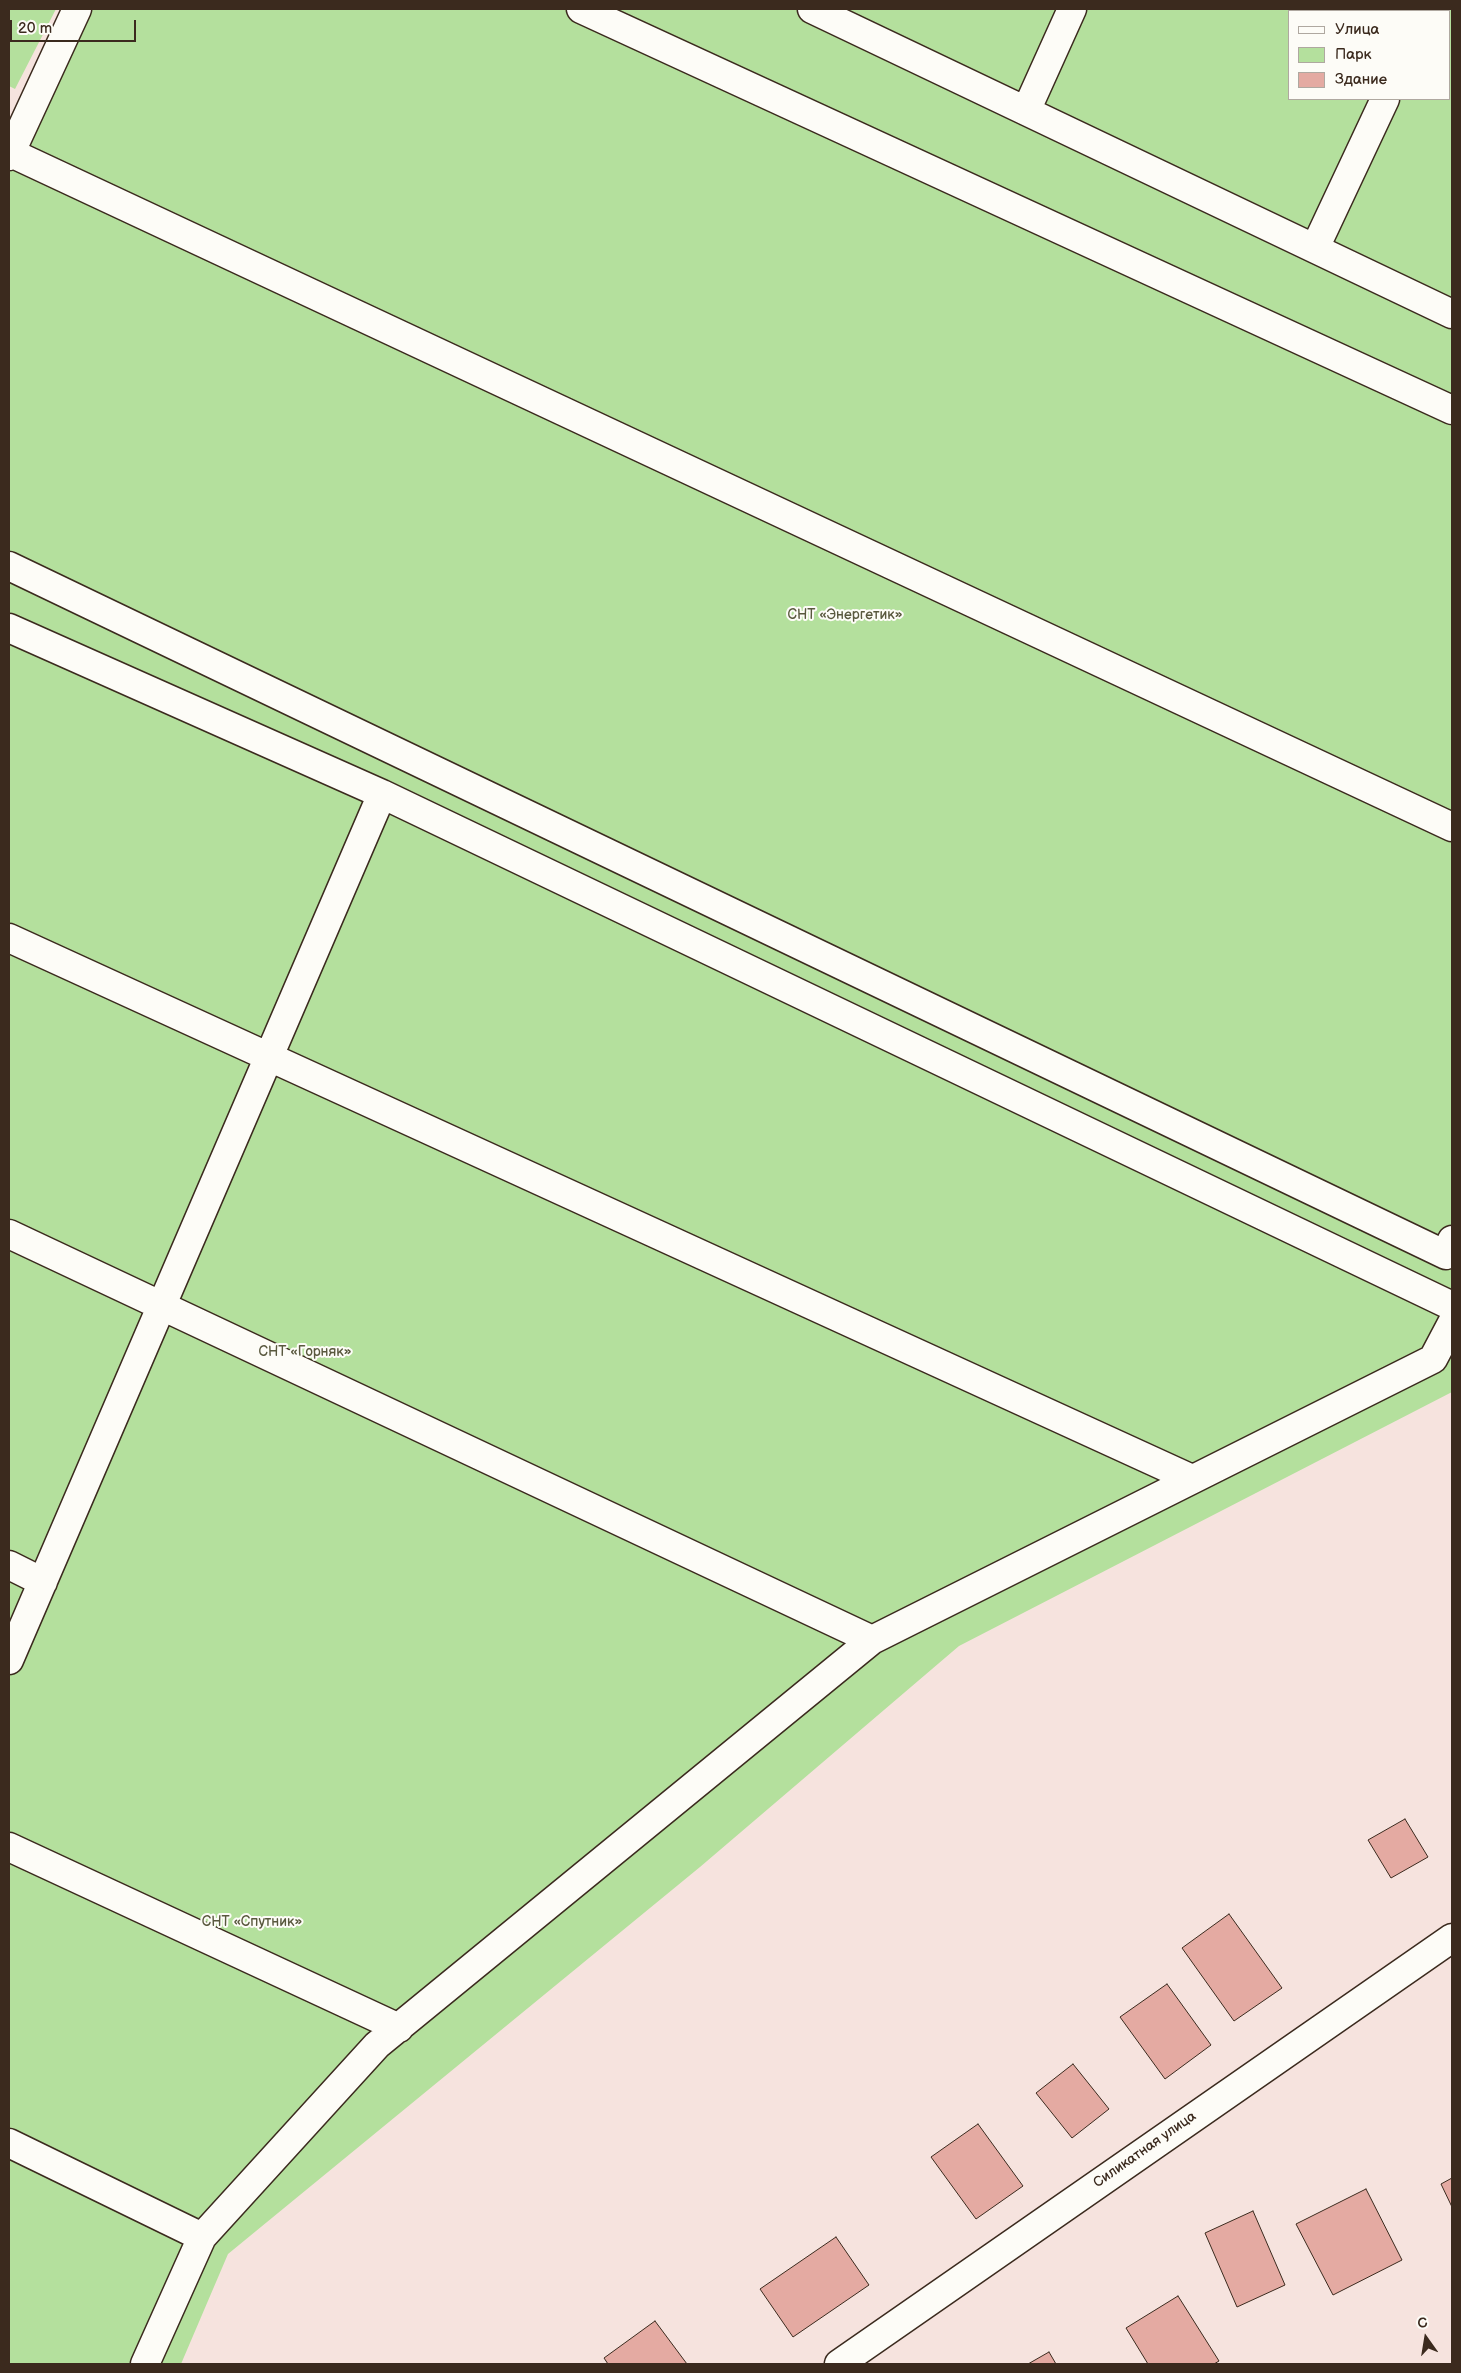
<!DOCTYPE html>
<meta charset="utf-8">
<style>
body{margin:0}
#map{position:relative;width:1461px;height:2373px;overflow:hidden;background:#f6e3de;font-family:"Balsamiq Sans",sans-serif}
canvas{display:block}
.frame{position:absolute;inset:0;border:10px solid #3b2a1e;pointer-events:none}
.legend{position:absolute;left:1288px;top:10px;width:162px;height:90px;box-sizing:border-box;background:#fdfcf7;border:1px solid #afa8a0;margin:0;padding:6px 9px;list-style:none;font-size:15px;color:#3b2a1e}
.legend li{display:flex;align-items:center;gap:10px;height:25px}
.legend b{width:25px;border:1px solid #afa8a0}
.north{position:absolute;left:1401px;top:2313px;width:50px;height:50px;-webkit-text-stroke:4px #fdfcf7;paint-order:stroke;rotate:347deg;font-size:14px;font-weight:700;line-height:20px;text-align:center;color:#3b2a1e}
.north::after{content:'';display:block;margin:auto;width:18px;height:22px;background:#3b2a1e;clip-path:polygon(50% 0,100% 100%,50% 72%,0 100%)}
.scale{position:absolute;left:10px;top:20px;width:126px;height:22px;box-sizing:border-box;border:2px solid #3b2a1e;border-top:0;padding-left:6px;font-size:15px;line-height:18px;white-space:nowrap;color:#3b2a1e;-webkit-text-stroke:4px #fdfcf7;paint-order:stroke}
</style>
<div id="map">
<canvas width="1461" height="2373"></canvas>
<div class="frame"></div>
<ul class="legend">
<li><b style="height:6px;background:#fdfcf7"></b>Улица</li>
<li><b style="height:14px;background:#b4e09d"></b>Парк</li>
<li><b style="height:14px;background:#e4aaa2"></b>Здание</li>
</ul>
<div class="north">С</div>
<div class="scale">20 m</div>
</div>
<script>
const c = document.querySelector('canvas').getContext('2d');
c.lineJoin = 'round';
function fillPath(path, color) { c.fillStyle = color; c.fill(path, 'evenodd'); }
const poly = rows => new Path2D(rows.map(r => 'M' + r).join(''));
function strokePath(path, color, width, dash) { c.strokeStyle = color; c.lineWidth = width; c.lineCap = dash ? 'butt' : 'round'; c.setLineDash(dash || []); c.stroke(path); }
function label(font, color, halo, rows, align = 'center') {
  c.font = font + ' "Balsamiq Sans",sans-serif'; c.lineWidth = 4; c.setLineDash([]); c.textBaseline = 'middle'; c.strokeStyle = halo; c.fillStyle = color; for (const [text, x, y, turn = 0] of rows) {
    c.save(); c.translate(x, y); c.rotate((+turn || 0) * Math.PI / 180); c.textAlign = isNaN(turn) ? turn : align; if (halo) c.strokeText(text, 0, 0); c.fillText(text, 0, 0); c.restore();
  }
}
fillPath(poly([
 [9,9,56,9,15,89,9,86],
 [85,9,1452,9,1452,1392,959,1646,700,1867,228,2254,181,2364,9,2364,9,164],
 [1290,11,1450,11,1450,99,1290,99]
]), '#b4e09d');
const building = poly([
 [1405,1819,1428,1857,1391,1878,1368,1840,1405,1819],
 [1229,1914,1282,1988,1234,2021,1182,1948,1229,1914],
 [1167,1984,1211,2045,1165,2079,1120,2017,1167,1984],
 [1073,2064,1109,2109,1072,2138,1036,2093,1073,2064],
 [978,2124,1023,2186,976,2219,931,2157,978,2124],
 [1452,2178,1452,2207,1441,2184,1452,2178],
 [1366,2189,1402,2260,1333,2295,1296,2224,1366,2189],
 [1253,2211,1285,2285,1237,2307,1205,2233,1253,2211],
 [836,2237,869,2285,793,2337,760,2289,836,2237],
 [1178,2296,1219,2361,1214,2364,1148,2364,1126,2328,1178,2296],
 [655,2321,687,2364,608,2364,604,2358,655,2321],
 [1049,2352,1056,2364,1028,2364,1049,2352]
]);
fillPath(building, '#e4aaa2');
strokePath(building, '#3b2a1e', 1);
const minor = poly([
 [581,9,1452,410],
 [812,9,1452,314],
 [1427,11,1428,9],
 [1026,111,1072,9],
 [9,152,1452,827],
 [9,156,77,9],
 [1315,248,1385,99],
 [9,566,1446,1255,1452,1240],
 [9,628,382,794,1452,1306],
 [9,938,1192,1479],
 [9,1234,872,1640],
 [9,1565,43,1582],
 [9,1660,382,794],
 [9,1847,399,2028],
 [9,2143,202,2237],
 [145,2364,202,2237,377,2045,872,1640,1433,1359,1452,1323],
 [839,2364,1452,1938]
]);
strokePath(minor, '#3b2a1e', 31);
strokePath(minor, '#fdfcf7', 28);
label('14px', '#59583e', '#fdfcf7', [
 ["СНТ «Энергетик»",845,615],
 ["СНТ «Горняк»",305,1352],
 ["СНТ «Спутник»",252,1922]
]);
label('14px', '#3b2a1e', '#fdfcf7', [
 ["Силикатная улица",1145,2150,-35]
]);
</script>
